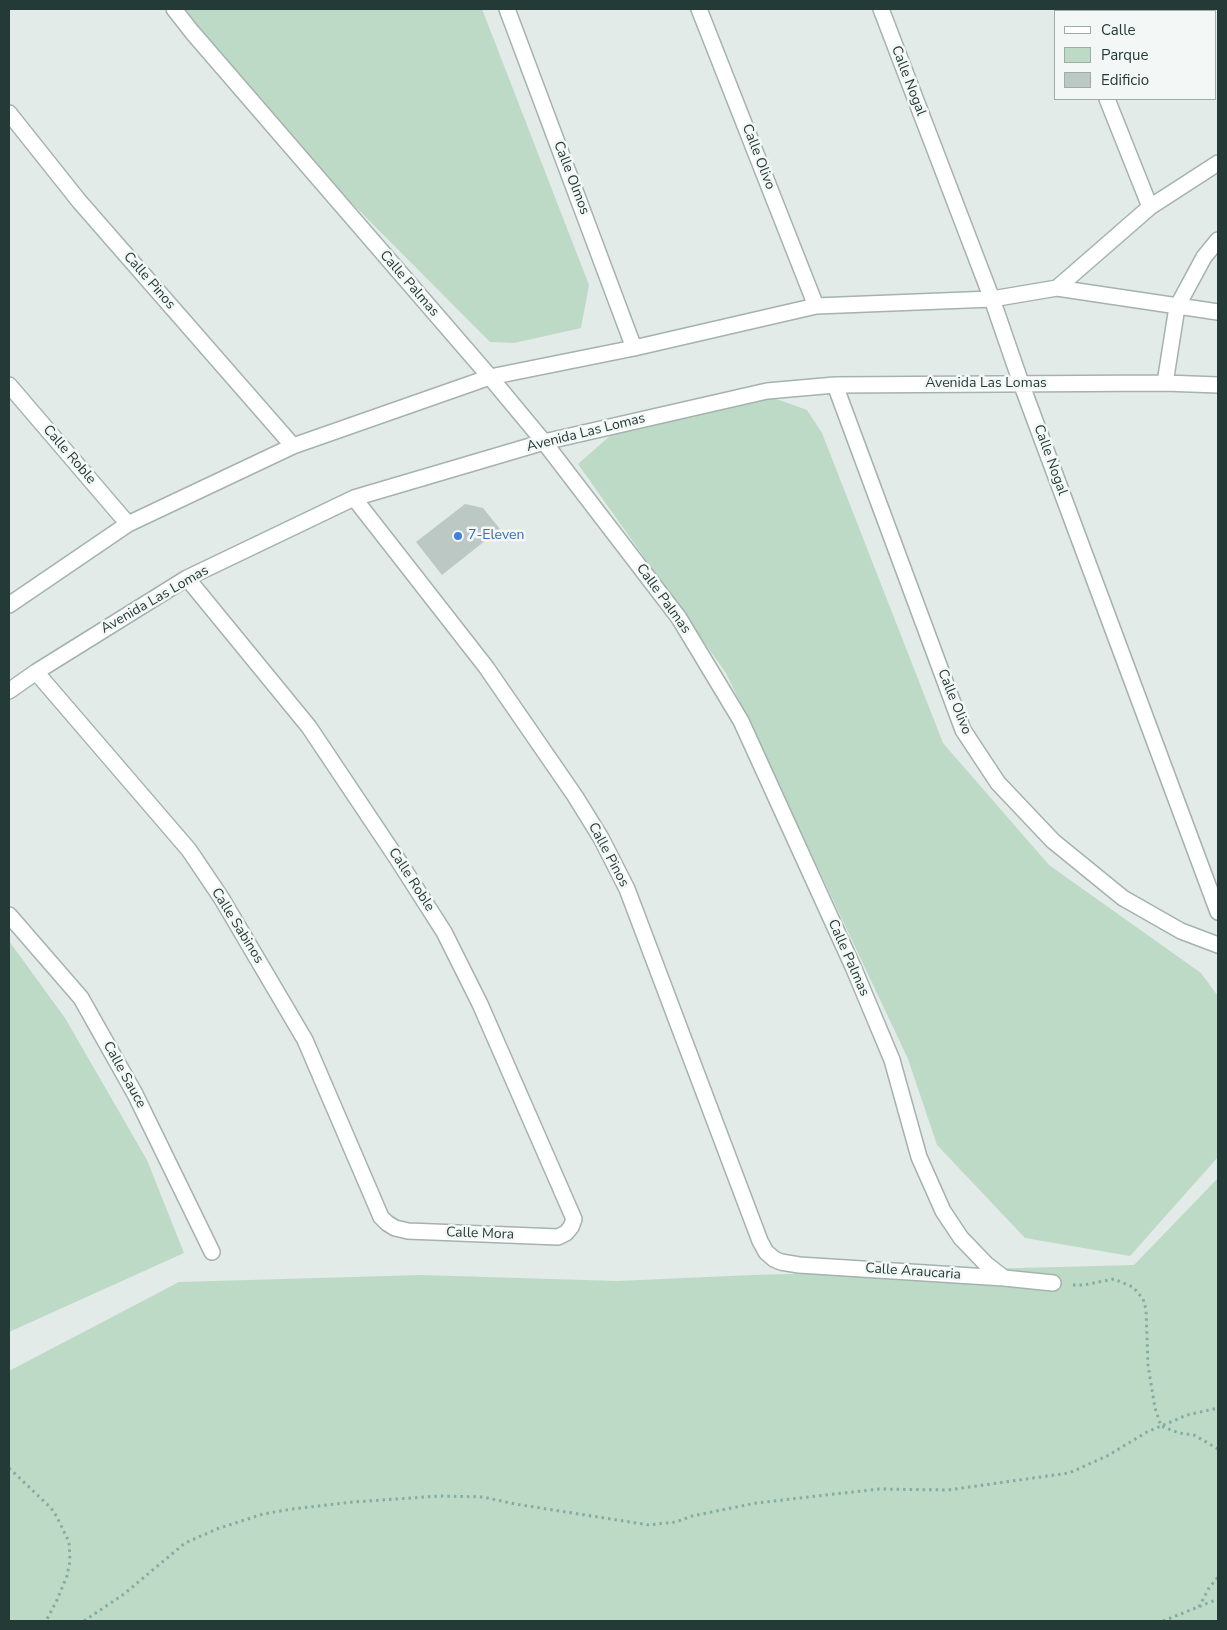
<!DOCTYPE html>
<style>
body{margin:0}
#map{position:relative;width:1227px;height:1630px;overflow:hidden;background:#e2ebe8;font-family:"Nunito Sans",sans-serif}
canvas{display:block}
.frame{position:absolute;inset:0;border:10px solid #243a36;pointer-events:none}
.legend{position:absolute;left:1054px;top:10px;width:162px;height:90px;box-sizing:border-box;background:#f3f8f6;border:1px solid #a0aca9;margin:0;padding:6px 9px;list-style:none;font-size:15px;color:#243a36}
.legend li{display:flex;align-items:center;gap:10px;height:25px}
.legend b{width:25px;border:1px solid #a0aca9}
</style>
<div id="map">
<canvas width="1227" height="1630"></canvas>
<div class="frame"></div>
<ul class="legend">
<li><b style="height:6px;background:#fff"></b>Calle</li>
<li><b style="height:14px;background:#bddac7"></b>Parque</li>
<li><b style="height:14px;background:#bbc8c4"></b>Edificio</li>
</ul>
</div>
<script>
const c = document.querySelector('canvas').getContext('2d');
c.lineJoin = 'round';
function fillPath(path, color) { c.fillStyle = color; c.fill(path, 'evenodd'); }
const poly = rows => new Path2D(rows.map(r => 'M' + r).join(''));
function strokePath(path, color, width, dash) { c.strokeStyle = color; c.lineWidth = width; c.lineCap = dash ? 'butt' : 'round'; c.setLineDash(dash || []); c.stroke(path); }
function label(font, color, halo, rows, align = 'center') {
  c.font = font + ' "Nunito Sans",sans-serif'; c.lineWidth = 5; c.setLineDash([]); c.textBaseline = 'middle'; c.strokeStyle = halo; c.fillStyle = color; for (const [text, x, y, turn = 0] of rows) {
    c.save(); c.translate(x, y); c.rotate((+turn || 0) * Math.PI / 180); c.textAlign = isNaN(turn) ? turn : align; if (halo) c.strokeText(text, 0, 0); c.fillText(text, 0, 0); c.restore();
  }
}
fillPath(poly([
 [179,9,482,9,589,285,581,328,514,343,490,342,301,152],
 [774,398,807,410,822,433,943,743,1049,865,1201,973,1218,996,1218,1157,1130,1256,1025,1238,937,1145,908,1059,726,673,578,464,611,435],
 [9,941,65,1018,147,1160,184,1253,9,1332],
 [1218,1178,1218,1621,9,1621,9,1371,179,1282,422,1275,617,1281,752,1275,1134,1265]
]), '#bddac7');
fillPath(poly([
 [465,504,483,508,500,529,442,575,416,542]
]), '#bbc8c4');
const minor = poly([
 [174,9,192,32,490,377,544,442,679,618,741,721,854,969,892,1060,919,1157,943,1211,961,1238,986,1264,1004,1278],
 [507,9,634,348],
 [699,9,816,306],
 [881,9,992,299,1021,383,1218,912],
 [1071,9,1072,11],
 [1107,99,1150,207],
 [9,113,79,201,293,446],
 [1057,288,1150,207,1218,163],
 [1165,383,1177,307,1204,257,1218,240],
 [9,385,128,524],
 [835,385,963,730,998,783,1053,841,1123,898,1181,931,1218,945],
 [354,498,486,667,575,796,601,838,627,889,760,1241,766,1252,774,1259,781,1262,799,1265,1004,1278,1053,1283],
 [9,605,128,524,293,446,490,377,634,348,816,306,992,299,1057,288,1218,312],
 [36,672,189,850,222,899,305,1040,381,1217,387,1223,395,1228,408,1231,558,1237,566,1233,571,1227,574,1219,480,1004,444,932,398,860,309,727,187,578],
 [9,691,36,672,187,578,354,498,544,442,767,391,835,385,1165,383,1218,385],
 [9,915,81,998,135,1094,212,1252]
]);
strokePath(minor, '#a5b2af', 18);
strokePath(poly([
 [1073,1285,1084,1285,1114,1279,1133,1287,1143,1299,1146,1309,1148,1365,1155,1408,1161,1426,1179,1433,1194,1435,1218,1449],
 [9,1468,51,1508,57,1517,69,1542,70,1561,67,1576,57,1600,46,1621],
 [1199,1607,1209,1588,1218,1577],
 [84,1621,124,1594,185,1543,217,1529,263,1514,292,1509,353,1502,440,1496,483,1497,515,1504,649,1525,676,1522,692,1516,756,1503,879,1489,948,1490,1069,1473,1107,1456,1147,1432,1187,1415,1218,1408],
 [1163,1621,1218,1599]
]), '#86aca2', 3, [2.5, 4]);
strokePath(minor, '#fff', 15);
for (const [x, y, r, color] of [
 [458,536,5,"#3f7fe0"]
]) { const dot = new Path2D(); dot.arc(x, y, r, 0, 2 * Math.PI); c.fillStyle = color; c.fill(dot); strokePath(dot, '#f3f8f6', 2); }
label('14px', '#243a36', '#f3f8f6', [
 ["Calle Nogal",908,81,69],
 ["Calle Olivo",758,157,69],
 ["Calle Olmos",571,178,69],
 ["Calle Pinos",149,281,49],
 ["Calle Palmas",409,284,49],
 ["Avenida Las Lomas",986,384],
 ["Avenida Las Lomas",586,433,-14],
 ["Calle Roble",69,455,49],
 ["Calle Nogal",1050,460,70],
 ["Calle Palmas",663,599,54],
 ["Avenida Las Lomas",155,600,-30],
 ["Calle Olivo",954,702,68],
 ["Calle Pinos",608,855,62],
 ["Calle Roble",411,880,57],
 ["Calle Sabinos",237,926,58],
 ["Calle Palmas",848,958,66],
 ["Calle Sauce",124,1075,61],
 ["Calle Mora",480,1234,2],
 ["Calle Araucaria",913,1272,4]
]);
label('14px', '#366cbe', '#f3f8f6', [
 ["7-Eleven",468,536]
], 'left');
</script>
